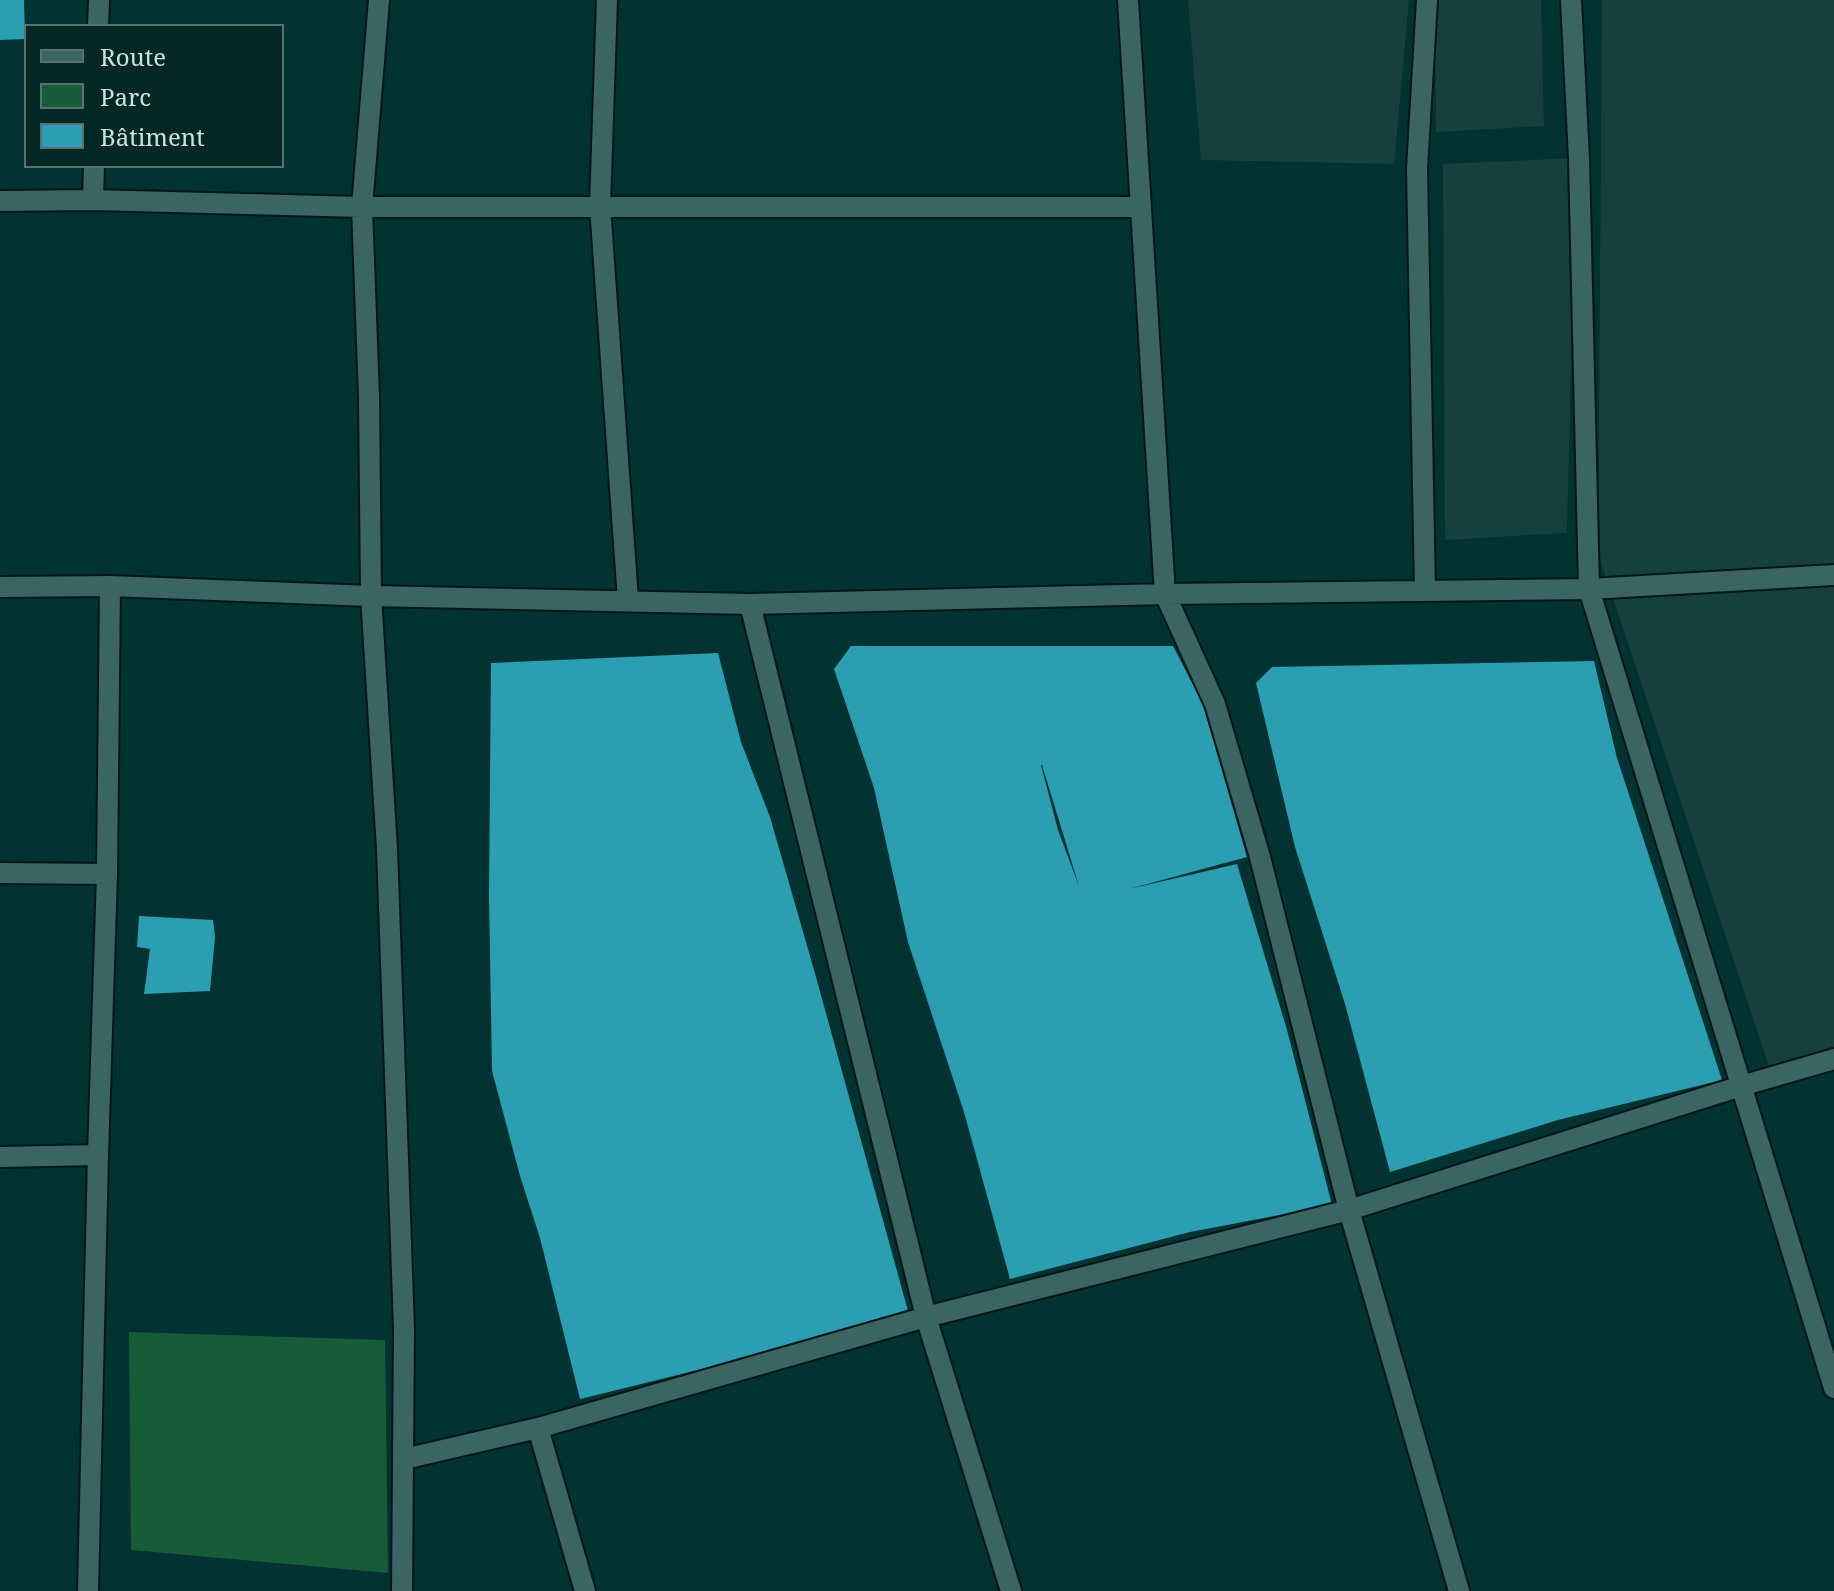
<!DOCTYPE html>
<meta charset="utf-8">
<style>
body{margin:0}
#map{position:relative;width:1834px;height:1591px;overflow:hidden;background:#023231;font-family:"Noto Serif",serif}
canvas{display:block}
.legend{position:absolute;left:24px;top:24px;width:260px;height:144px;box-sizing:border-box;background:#052726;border:2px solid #557271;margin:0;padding:10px 14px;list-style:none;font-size:24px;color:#cce2e1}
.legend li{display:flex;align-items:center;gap:16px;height:40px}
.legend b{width:40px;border:2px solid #557271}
</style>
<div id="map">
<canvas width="1834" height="1591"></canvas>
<ul class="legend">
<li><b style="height:10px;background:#3a6563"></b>Route</li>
<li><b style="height:22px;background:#175c38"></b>Parc</li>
<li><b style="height:22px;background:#2b9fb1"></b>Bâtiment</li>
</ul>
</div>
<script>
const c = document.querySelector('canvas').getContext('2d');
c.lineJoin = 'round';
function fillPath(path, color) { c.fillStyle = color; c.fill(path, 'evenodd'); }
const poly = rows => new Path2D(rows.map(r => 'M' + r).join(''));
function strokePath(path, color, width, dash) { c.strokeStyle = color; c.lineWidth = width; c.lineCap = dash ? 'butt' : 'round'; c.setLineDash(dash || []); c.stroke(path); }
fillPath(poly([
 [1188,0,1409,0,1394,164,1201,160],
 [1435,0,1541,0,1544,126,1436,132],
 [1602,0,1834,0,1834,1047,1769,1066,1598,553],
 [1576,158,1567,533,1445,540,1443,164]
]), '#15403e');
fillPath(poly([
 [129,1332,385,1340,388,1573,131,1550]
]), '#175c38');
fillPath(poly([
 [0,0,24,0,25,39,0,40],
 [851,646,1173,646,1203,704,1247,857,1129,889,1237,864,1287,1030,1332,1205,1190,1232,1010,1279,964,1112,908,942,874,788,834,669],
 [1041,765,1042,765,1079,886,1058,830],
 [718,653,741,742,770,817,816,977,908,1311,751,1357,580,1399,540,1238,520,1176,492,1071,489,896,491,663],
 [1594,661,1617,758,1722,1080,1558,1120,1390,1172,1345,1004,1295,847,1256,683,1272,667],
 [139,916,213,920,215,937,210,991,144,994,150,949,137,947]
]), '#2b9fb1');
const service = poly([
 [1589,589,1834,575]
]);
const minor = poly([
 [379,0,362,207,369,397,371,596,387,849,404,1329,402,1591],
 [607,0,600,206,628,600],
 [1128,0,1165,594,1215,704,1260,857,1349,1210,1459,1591],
 [1571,0,1579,159,1589,589,1834,1388],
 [98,26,99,0],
 [93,200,94,166],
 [0,201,93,200,362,207,1141,207],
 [0,587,110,586,371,596,750,604,1165,594,1589,589],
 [1425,591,1417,169,1427,0],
 [0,873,107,874],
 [0,1157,98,1155],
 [538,1428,585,1591],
 [404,1459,538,1428,926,1317,1349,1210,1741,1086,1834,1059],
 [88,1591,98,1155,107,874,110,586]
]);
const tertiary = poly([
 [750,604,926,1317,1011,1591]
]);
strokePath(service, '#021717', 24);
strokePath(minor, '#021717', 24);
strokePath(tertiary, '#021717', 24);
strokePath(service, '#3a6563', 20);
strokePath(minor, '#3a6563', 20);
strokePath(tertiary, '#3a6563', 20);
</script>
